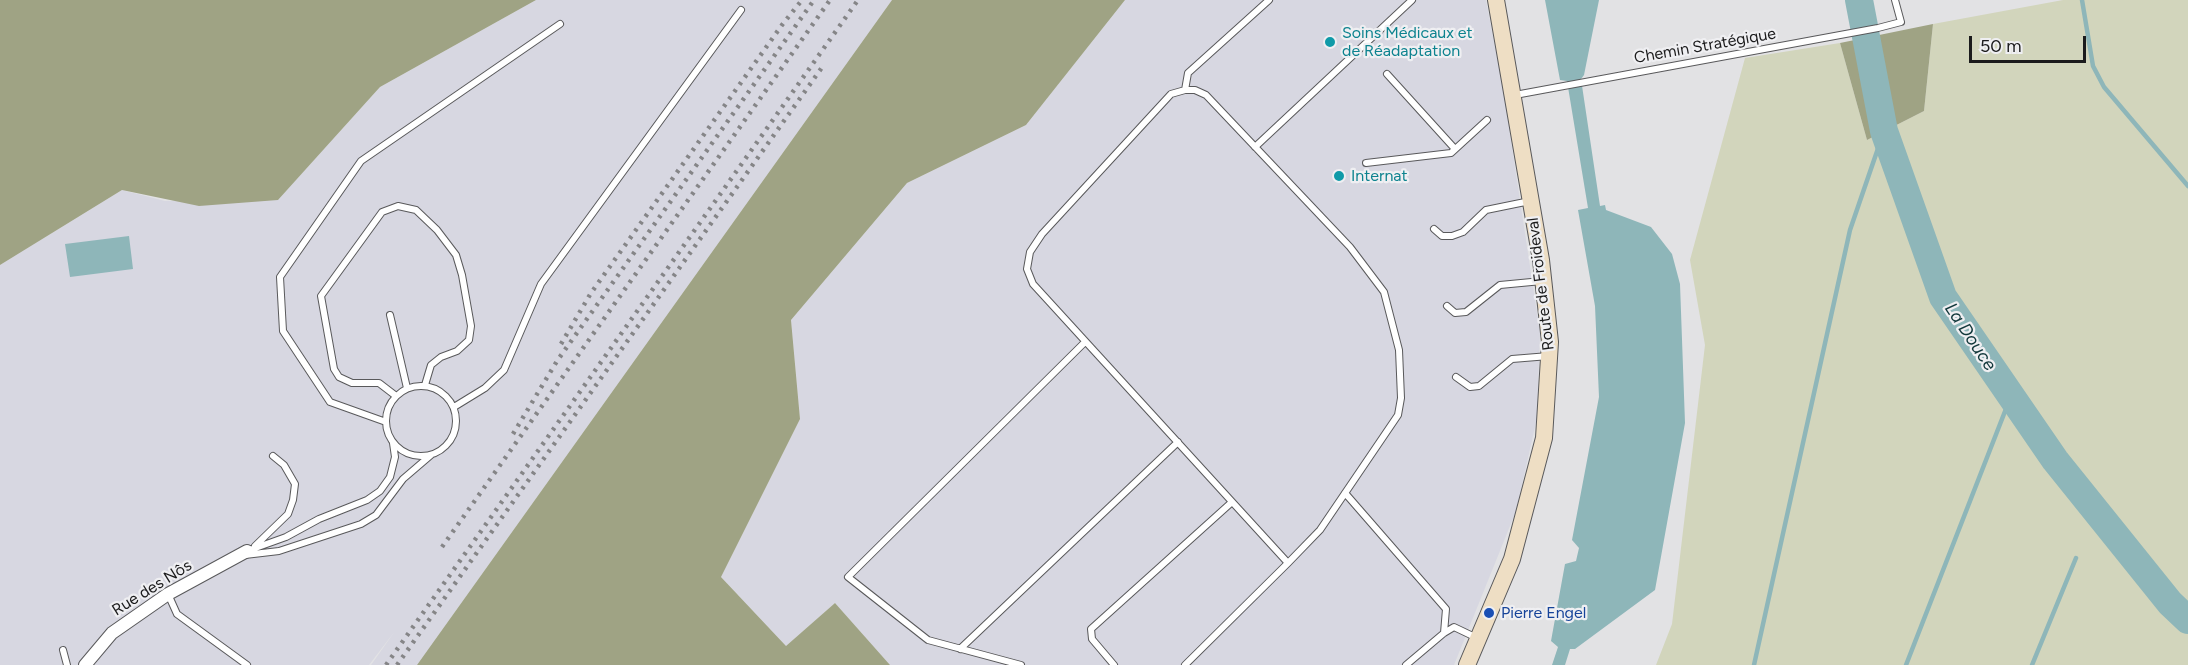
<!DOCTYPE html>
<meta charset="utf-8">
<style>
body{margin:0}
#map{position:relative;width:2188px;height:665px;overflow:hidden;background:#e2e2e4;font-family:Figtree,sans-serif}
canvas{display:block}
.scale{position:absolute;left:1969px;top:36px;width:117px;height:27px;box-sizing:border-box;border:3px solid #1b1b1c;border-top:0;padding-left:8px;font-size:18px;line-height:21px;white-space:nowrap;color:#1b1b1c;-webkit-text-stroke:4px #efeff2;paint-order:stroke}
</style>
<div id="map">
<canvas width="2188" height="665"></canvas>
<div class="scale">50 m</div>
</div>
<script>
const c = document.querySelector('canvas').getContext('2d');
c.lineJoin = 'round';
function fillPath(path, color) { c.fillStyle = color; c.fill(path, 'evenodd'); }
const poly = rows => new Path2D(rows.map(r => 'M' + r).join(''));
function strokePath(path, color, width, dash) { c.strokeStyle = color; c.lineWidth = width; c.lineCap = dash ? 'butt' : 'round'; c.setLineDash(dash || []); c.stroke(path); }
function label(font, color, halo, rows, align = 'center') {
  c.font = font + ' Figtree,sans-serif'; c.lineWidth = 4.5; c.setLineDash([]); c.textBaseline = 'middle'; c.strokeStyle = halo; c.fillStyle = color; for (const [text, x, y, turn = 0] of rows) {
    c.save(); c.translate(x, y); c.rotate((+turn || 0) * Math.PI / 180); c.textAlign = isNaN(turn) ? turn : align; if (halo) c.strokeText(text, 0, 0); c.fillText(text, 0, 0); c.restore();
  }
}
fillPath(poly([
 [536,0,892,0,417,665,371,665,395,631,369,665,0,665,0,265,122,190,165,201,278,200,380,87],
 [1125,0,1486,0,1504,94,1540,333,1537,418,1516,511,1454,665,890,665,835,603,786,646,721,577,800,419,791,320,907,183,1026,125]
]), '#d7d7e1');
fillPath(poly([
 [2063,0,2188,0,2188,665,1656,665,1672,624,1705,345,1690,260,1745,58,1840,43,1867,140,1924,111,1933,24]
]), '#d2d5bc');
fillPath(poly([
 [0,0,536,0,380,87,278,200,199,206,122,190,0,265],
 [892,0,1125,0,1026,125,907,183,791,320,800,419,721,577,786,646,835,603,890,665,417,665],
 [1933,24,1924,111,1867,140,1840,43]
]), '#9fa384');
fillPath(poly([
 [1545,0,1599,0,1584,75,1581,79,1600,206,1605,205,1606,210,1651,227,1672,254,1680,284,1685,423,1655,590,1575,649,1570,649,1565,665,1552,665,1558,647,1551,641,1565,564,1576,561,1579,548,1572,540,1599,397,1595,306,1578,210,1588,208,1567,81,1560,80],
 [129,236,133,269,70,277,65,244]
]), '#8eb6b9');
strokePath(poly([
 [2082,0,2093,66,2104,87,2188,186],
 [1754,665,1850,230,1884,131],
 [1906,665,2011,396],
 [2032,665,2076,558]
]), '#8eb6b9', 4.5);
strokePath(poly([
 [1859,0,1884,131,1943,297,2055,460,2170,603,2188,620]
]), '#8eb6b9', 28);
const lane = poly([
 [1387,74,1455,149],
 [1185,90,1188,73,1269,0],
 [1515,95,1878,28,1901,22,1895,0],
 [1255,147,1412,0],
 [1366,163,1451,153,1487,120],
 [1434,229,1442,236,1452,236,1463,232,1486,210,1530,201],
 [1447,306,1455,313,1466,312,1500,285,1542,281],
 [390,315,407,388],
 [1456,377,1470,387,1479,386,1512,359,1549,356],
 '386 421a35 35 0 1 1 70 0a35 35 0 1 1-70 0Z',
 [396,396,379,383,352,383,339,377,334,369,321,296,382,212,398,206,416,210,437,230,456,255,462,275,471,326,469,340,457,351,441,357,431,365,425,385],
 [454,407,485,388,504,370,541,284,741,10],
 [386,422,330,402,283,331,280,277,361,161,560,24],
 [1345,493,1446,609,1444,633],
 [255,546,288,514,293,500,295,484,284,465,273,456],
 [247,551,286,537,319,519,367,500,380,491,390,477,395,457,393,443],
 [245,555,279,551,361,524,376,515,403,479,431,455],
 [168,594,177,614,247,665],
 [960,649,1178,442],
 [63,650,67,665],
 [1021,665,928,640,848,577,1085,342],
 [1114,665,1092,639,1091,629,1232,502],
 [1185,665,1288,563,1320,530,1398,415,1401,398,1399,350,1384,292,1350,247,1206,95,1195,90,1185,90,1171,94,1042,234,1030,252,1027,269,1033,284,1288,563],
 [1406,665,1444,633,1454,627,1477,638]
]);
const street = poly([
 [85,665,112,633,168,594,247,551]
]);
const secondary = poly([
 [1467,665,1512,559,1544,438,1550,342,1541,260,1496,0]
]);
strokePath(lane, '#59595b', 8);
strokePath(street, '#59595b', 14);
strokePath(secondary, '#59595b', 18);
strokePath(lane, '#fff', 6);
strokePath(street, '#fff', 12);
strokePath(secondary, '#eedec4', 16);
strokePath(poly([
 [561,344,591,293,782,25,802,0],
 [513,434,557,361,814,0],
 [442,547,830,0],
 [386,665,858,0],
 [397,665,823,66]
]), '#858587', 4.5, [3, 6]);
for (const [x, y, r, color] of [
 [1330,42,6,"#0f9aa8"],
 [1339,176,6,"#0f9aa8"],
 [1489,613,6,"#1a4fb4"]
]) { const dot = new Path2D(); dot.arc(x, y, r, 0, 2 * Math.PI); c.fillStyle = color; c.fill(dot); strokePath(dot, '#efeff2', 2); }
label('16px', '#0d838f', '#efeff2', [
 ["Soins Médicaux et",1342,33],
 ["de Réadaptation",1342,51],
 ["Internat",1351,176]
], 'left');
label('16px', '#1b1b1c', '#efeff2', [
 ["Chemin Stratégique",1705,46,-10],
 ["Route de Froideval",1541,284,-97],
 ["Rue des Nôs",152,588,-32]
]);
label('16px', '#164399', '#efeff2', [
 ["Pierre Engel",1501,613]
], 'left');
label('italic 18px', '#10373a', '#efeff2', [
 ["La Douce",1970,337,56]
]);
</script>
